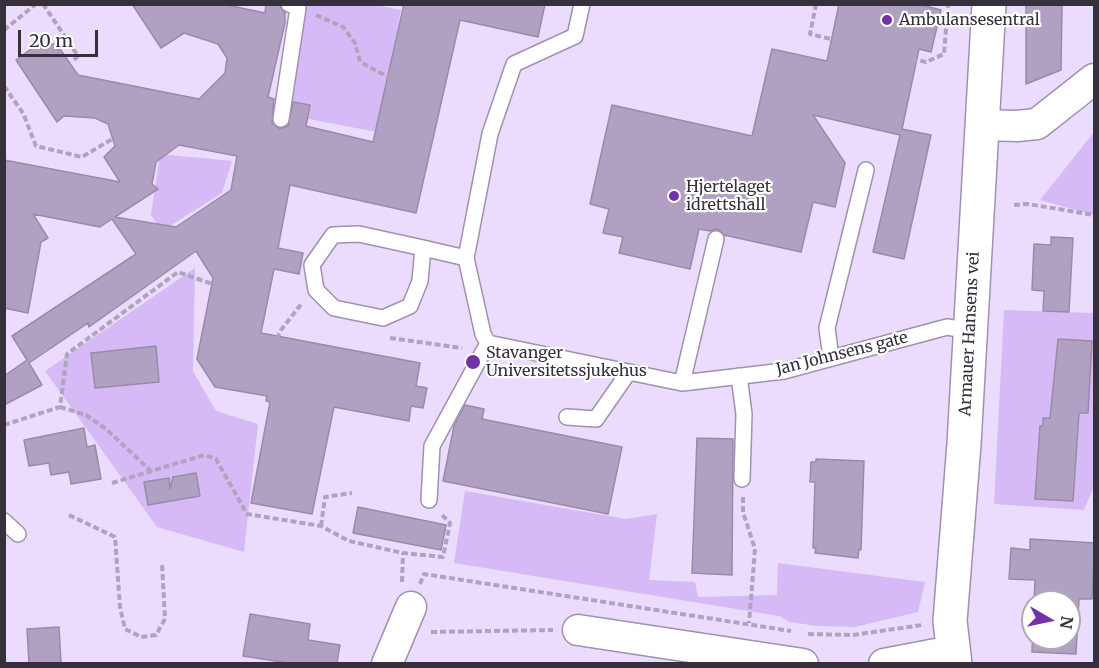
<!DOCTYPE html>
<style>
body{margin:0}
#map{position:relative;width:1099px;height:668px;overflow:hidden;background:#ebdcfe;font-family:Merriweather,serif}
canvas{display:block}
.frame{position:absolute;inset:0;border:6px solid #36303d;pointer-events:none}
.north{position:absolute;left:1021px;top:590px;width:60px;height:60px;box-sizing:border-box;background:#fff;border:2px solid #afacb1;border-radius:50%;rotate:99deg;font-size:16px;font-weight:700;line-height:24px;text-align:center;color:#36303d}
.north::after{content:'';display:block;margin:auto;width:21px;height:27px;background:#7332a7;clip-path:polygon(50% 0,100% 100%,50% 72%,0 100%)}
.scale{position:absolute;left:18px;top:30px;width:80px;height:27px;box-sizing:border-box;border:3px solid #36303d;border-top:0;padding-left:8px;font-size:18px;line-height:21px;white-space:nowrap;color:#36303d;-webkit-text-stroke:4px #fff;paint-order:stroke}
</style>
<div id="map">
<canvas width="1099" height="668"></canvas>
<div class="frame"></div>
<div class="north">N</div>
<div class="scale">20 m</div>
</div>
<script>
const c = document.querySelector('canvas').getContext('2d');
c.lineJoin = 'round';
function fillPath(path, color) { c.fillStyle = color; c.fill(path, 'evenodd'); }
const poly = rows => new Path2D(rows.map(r => 'M' + r).join(''));
function strokePath(path, color, width, dash) { c.strokeStyle = color; c.lineWidth = width; c.lineCap = dash ? 'butt' : 'round'; c.setLineDash(dash || []); c.stroke(path); }
function label(font, color, halo, rows, align = 'center') {
  c.font = font + ' Merriweather,serif'; c.lineWidth = 4.5; c.setLineDash([]); c.textBaseline = 'middle'; c.strokeStyle = halo; c.fillStyle = color; for (const [text, x, y, turn = 0] of rows) {
    c.save(); c.translate(x, y); c.rotate((+turn || 0) * Math.PI / 180); c.textAlign = isNaN(turn) ? turn : align; if (halo) c.strokeText(text, 0, 0); c.fillText(text, 0, 0); c.restore();
  }
}
fillPath(poly([
 [306,5,376,5,401,10,377,132,282,114],
 [1094,132,1094,215,1040,200],
 [160,154,232,161,222,193,162,231,151,215],
 [195,268,193,371,216,411,258,424,244,552,157,527,45,371],
 [1004,310,1094,313,1094,486,1084,510,994,504],
 [465,491,626,519,657,514,649,580,695,582,698,597,777,595,778,563,925,582,918,612,855,627,817,626,790,622,779,616,454,563]
]), '#d6baf5');
const building = poly([
 [132,4,222,4,265,13,266,4,279,4,285,13,285,23,268,97,274,99,272,123,280,129,288,126,293,102,310,105,306,126,373,142,404,4,545,4,538,37,460,20,416,213,290,185,278,248,303,253,299,274,274,269,261,333,420,363,416,386,427,388,423,408,411,406,409,421,334,407,312,514,251,503,270,402,266,401,267,396,215,387,197,359,213,278,196,251,89,327,88,323,29,363,42,385,4,405,4,376,27,360,12,336,136,254,112,219,100,227,33,214,48,238,41,242,28,313,4,308,4,160,120,182,104,157,115,146,108,124,95,118,64,116,57,122,16,60,31,49,54,44,58,50,60,49,78,75,199,99,225,73,227,58,218,44,184,33,161,48,132,4],
 [179,145,237,156,231,190,176,227,115,217,158,189,152,184,156,162,179,145],
 [839,4,918,4,941,10,931,52,919,49,902,129,931,135,904,259,873,252,900,135,813,115,845,163,835,207,813,202,801,252,724,235,718,229,710,231,699,229,690,269,619,253,623,237,603,233,609,209,590,204,612,105,752,136,772,49,827,61,839,4],
 [1026,4,1062,4,1061,70,1026,84,1026,4],
 [1051,237,1073,238,1069,312,1043,311,1044,291,1032,290,1034,244,1051,245,1051,237],
 [1058,339,1092,341,1088,413,1079,413,1073,501,1035,499,1040,426,1043,426,1043,418,1050,418,1058,339],
 [156,346,159,382,95,388,91,353,156,346],
 [465,405,484,409,482,419,622,447,608,514,443,481,454,426,465,405],
 [84,428,87,447,95,445,101,479,71,484,69,472,51,475,49,463,29,466,24,440,84,428],
 [697,438,733,439,732,575,692,573,697,438],
 [816,459,864,461,861,550,859,549,858,558,815,553,816,548,813,548,815,482,810,482,811,462,816,462,816,459],
 [196,473,200,496,148,505,144,482,169,478,170,489,173,477,196,473],
 [358,507,446,525,441,550,353,533,358,507],
 [1030,539,1095,543,1092,599,1079,599,1076,654,1032,652,1033,621,1033,638,1069,638,1069,602,1034,602,1035,580,1009,579,1011,548,1030,550,1030,539],
 [250,614,310,624,308,640,340,645,337,663,288,663,243,656,250,614],
 [59,627,61,663,29,663,27,629,59,627]
]);
fillPath(building, '#b0a1c2');
strokePath(building, '#998aaa', 1.5);
const service = poly([
 [281,119,298,8,289,4],
 [423,248,420,281,410,306,383,318,334,308,316,290,312,265,333,235,359,234,423,248,466,258,483,334,488,343,682,383,784,371,947,327,971,331],
 [466,258,490,134,514,64,575,36,582,4],
 [831,358,827,328,866,170],
 [739,376,744,414,742,479],
 [682,383,716,239],
 [567,417,596,419,628,373],
 [429,500,432,446,488,343],
 [4,521,18,534]
]);
const minor = poly([
 [981,125,1017,126,1037,124,1094,79],
 [578,630,803,664],
 [387,664,411,607],
 [884,664,952,651]
]);
const tertiary = poly([
 [955,664,950,621,964,444,989,4]
]);
strokePath(service, '#a091b1', 18);
strokePath(minor, '#a091b1', 33);
strokePath(tertiary, '#a091b1', 36);
strokePath(poly([
 [43,4,78,56,74,60],
 [816,4,810,34,926,62,944,54,948,4],
 [316,15,343,27,355,43,360,62,392,79],
 [4,30,36,4],
 [4,86,23,113,36,146,82,157,114,138],
 [1014,205,1028,204,1094,215],
 [390,338,462,348],
 [269,355,281,330,302,303],
 [60,407,86,415,106,429,152,472],
 [4,425,60,407,67,354,178,272,218,286],
 [112,483,204,455,216,459,247,514,321,526,349,541,403,553,443,557,450,523,442,515],
 [743,497,743,512,755,549,749,623],
 [69,515,115,537,120,607,125,629,141,637,156,635,165,619,162,564],
 [321,526,325,497,352,493],
 [402,582,403,553],
 [420,584,424,574,791,631],
 [431,632,553,630],
 [808,634,853,635,922,625]
]), '#afa3be', 4, [6, 3]);
strokePath(service, '#fff', 15);
strokePath(minor, '#fff', 30);
strokePath(tertiary, '#fff', 33);
for (const [x, y, r, color] of [
 [887,20,6,"#7332a7"],
 [674,196,6,"#7332a7"],
 [473,362,8,"#7332a7"]
]) { const dot = new Path2D(); dot.arc(x, y, r, 0, 2 * Math.PI); c.fillStyle = color; c.fill(dot); strokePath(dot, '#fff', 2); }
label('16px', '#36303d', '#fff', [
 ["Ambulansesentral",899,20],
 ["Hjertelaget",686,187],
 ["idrettshall",686,205],
 ["Stavanger",486,353],
 ["Universitetssjukehus",486,371]
], 'left');
label('16px', '#36303d', '#fff', [
 ["Armauer Hansens vei",970,334,-87],
 ["Jan Johnsens gate",842,354,-14]
]);
</script>
